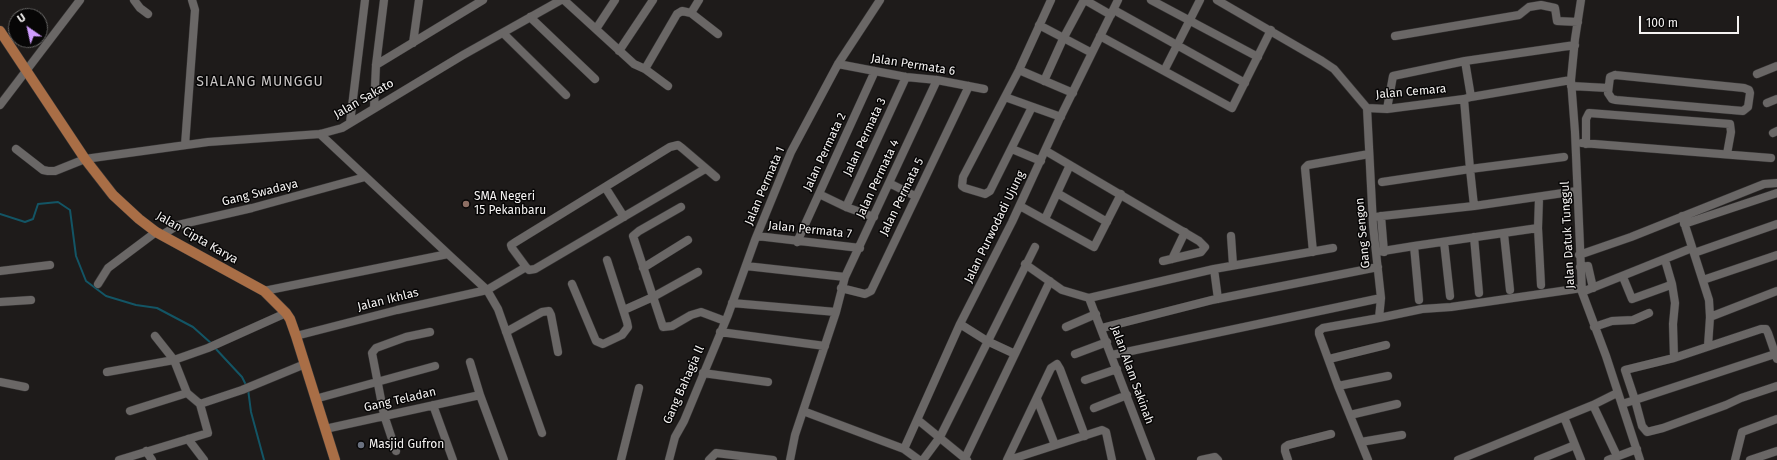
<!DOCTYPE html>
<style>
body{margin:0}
#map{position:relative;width:1777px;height:460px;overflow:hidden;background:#1e1b1a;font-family:"Fira Sans",sans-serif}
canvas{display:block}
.north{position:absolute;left:8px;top:8px;width:40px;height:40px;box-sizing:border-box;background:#070606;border:1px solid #666564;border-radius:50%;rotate:326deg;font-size:11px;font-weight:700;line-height:16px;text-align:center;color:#f5f3f2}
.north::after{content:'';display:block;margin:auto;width:14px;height:18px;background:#d09dff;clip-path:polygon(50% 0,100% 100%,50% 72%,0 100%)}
.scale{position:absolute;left:1639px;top:16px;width:100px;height:18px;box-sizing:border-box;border:2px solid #f5f3f2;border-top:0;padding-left:5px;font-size:12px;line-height:14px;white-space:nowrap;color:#f5f3f2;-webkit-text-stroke:3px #070606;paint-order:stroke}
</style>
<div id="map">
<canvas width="1777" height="460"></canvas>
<div class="north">U</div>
<div class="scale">100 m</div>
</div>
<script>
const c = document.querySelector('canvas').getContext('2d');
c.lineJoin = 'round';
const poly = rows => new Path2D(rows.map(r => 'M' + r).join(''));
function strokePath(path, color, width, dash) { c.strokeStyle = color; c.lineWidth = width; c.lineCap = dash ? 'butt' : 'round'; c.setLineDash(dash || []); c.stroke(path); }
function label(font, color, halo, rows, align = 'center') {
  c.font = font + ' "Fira Sans",sans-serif'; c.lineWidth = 3; c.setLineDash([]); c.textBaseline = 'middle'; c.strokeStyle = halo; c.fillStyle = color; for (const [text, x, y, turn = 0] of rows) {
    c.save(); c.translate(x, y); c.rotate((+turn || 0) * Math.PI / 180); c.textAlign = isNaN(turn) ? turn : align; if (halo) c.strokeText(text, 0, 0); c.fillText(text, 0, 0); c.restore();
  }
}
strokePath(poly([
 [0,214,25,222,33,219,38,204,58,202,70,210,76,256,86,281,106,296,136,305,157,308,193,327,212,344],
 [215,348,242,377,246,385],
 [248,389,251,412,264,460]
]), '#135565', 2);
const minor = poly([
 [134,0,140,8,148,14],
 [564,0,634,64,645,69,668,86],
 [1085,0,1111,15],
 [1151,0,1258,57],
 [1217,0,1322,61,1334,69,1367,108,1387,109,1464,99,1471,97,1571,80],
 [1581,0,1575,39,1571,80,1575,132,1582,292,1606,356,1640,460],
 [1114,10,1245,83],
 [691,13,718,34],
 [530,17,595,79],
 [1039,25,1092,53],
 [596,29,615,0],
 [503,33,566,95],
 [1100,36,1232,108,1271,30],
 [1395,36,1519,15,1529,7,1541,5,1555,8,1557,21,1578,22],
 [413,43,419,0],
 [619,51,653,0],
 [1465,61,1471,97],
 [838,64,906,77,937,80,984,89],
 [376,65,483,0],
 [645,69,677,14,682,11,691,13,699,0],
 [1019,70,1073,93],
 [1164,71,1200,0],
 [1757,74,1777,66],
 [1615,75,1744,88,1749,90,1750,93,1748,107,1743,111,1616,100,1612,99,1608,93,1610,77,1615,75],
 [1044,81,1063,39,1084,0],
 [1571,86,1608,88],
 [1005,97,1061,117],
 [1464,99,1470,169,1564,157],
 [1767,103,1777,99],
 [0,105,80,0],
 [1032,107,990,191,985,194,965,188,962,186,963,177,1019,70,1051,0],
 [374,108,376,65,384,0],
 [1367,108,1373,225,1381,298,1379,318,1323,328,1319,331,1319,334,1338,386,1368,460],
 [1387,109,1393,76,1465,61,1575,45],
 [350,123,365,0],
 [1773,133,1777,131],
 [320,134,448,254],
 [1582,143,1771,158],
 [1586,144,1586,119,1589,113,1730,124,1731,132,1727,154],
 [185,145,195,10,192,0],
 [16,149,43,170,48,171,55,171,85,159,208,142,320,134,342,128,463,55,561,0],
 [1012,149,1041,161],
 [1046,151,1199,241,1205,247,1201,252,1163,261],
 [1382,182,1470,169,1474,206],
 [889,183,915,196],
 [605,187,624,217],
 [1057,193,1107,222],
 [819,194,846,207,874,217],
 [1539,198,1538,228,1541,285],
 [1020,206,1094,247,1121,194],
 [681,207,639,231,633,236,663,327,672,326,691,315,701,312,725,321],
 [846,207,906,77],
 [1381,216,1384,252],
 [1682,216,1709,300,1710,317,1708,346],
 [1373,217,1474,206,1577,191],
 [1045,219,1070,165],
 [1684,224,1777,193],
 [1504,234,1510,290],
 [162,235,178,225,252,208,365,177],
 [757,236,860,248],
 [1231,236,1233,265],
 [1474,237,1479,293],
 [797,242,875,71],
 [1444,242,1450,296],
 [1414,246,1419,300],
 [1313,252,1305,168,1308,165,1369,154],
 [1377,252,1414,246,1538,228],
 [1694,253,1777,224],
 [1579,255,1631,237,1764,184,1777,183],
 [1172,259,1185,232],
 [1025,264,1062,290,1089,298,1214,269,1333,248],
 [746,266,845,277],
 [526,267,512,248,511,245,514,243,670,147,678,145,682,148,716,177],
 [1580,267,1588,266,1593,288],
 [643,268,688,240],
 [1214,269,1218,299],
 [0,271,50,265],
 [1623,277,1632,299,1668,286,1672,284,1665,260],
 [1703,280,1777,255],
 [98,284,108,268,156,232],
 [572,284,596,341,603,344,622,335,628,327,627,322,607,260],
 [1672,284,1675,303,1673,324,1674,358],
 [841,288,865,294,871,291,969,86],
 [264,291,448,254,487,290,498,309,542,433],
 [1582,292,1692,248],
 [1089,298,1151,460],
 [0,302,31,300],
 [732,303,836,312],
 [624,310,653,297,698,272],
 [1710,317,1777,291],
 [1379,318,1422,309,1451,307,1582,288],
 [960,324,987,341,1015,354],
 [1066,327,1096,314],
 [1594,327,1612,321,1633,320,1649,313],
 [1102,328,1212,300,1378,267],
 [506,332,542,312,549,311,551,315,558,352],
 [720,332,825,346],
 [155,336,174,360,187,393],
 [296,336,397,310,487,290,526,267,529,270,535,269,705,169],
 [1075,354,1107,342],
 [1775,354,1635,400,1625,370,1674,358,1761,329,1766,329,1768,333,1777,359],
 [1112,355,1381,298],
 [1329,359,1386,345],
 [470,362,480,395],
 [107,372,174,360,208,348,286,313],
 [703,373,768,382],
 [1085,380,1117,369],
 [0,382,25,387],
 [1338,386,1388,376],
 [315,399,435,366],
 [1037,399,1055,445],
 [200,404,242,390,305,364],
 [1622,404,1635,400,1642,426,1647,432,1663,428,1726,405,1741,398,1777,386],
 [433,405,453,460],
 [1593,405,1617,393],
 [1094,408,1127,395],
 [803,411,904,449,919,460],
 [1350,415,1397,404],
 [1564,417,1581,460],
 [918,420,967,460],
 [325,429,480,395,504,460],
 [188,439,204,460],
 [1361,442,1402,435],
 [904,449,960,324,1012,222,1059,120,1118,0],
 [146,451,152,460],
 [396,451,384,415,372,353,376,348,406,337,430,332],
 [965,458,1050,281],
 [119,460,208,433,200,404,187,393,130,411],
 [621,460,639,388],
 [669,460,675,437,684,421,728,315,755,240,791,152,838,64,880,0],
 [709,460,716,453,773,460],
 [790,460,795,435,836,312,845,277,937,80],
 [923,460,940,437,1035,247],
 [1007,460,1051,368,1057,364,1060,369,1085,436],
 [1009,460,1102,430,1106,432,1112,460],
 [1201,460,1215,457,1218,460],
 [1288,460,1285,451,1285,447,1288,445,1331,434],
 [1458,460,1593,405,1617,456],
 [1538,460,1575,445],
 [1608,460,1637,449],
 [1735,460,1742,432,1777,419],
 [1750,460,1777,451]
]);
const major = poly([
 [0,31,85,159,113,195,139,219,156,232,264,291,286,313,290,319,296,336,335,460]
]);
strokePath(minor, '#373535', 9);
strokePath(major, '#373535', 11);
strokePath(minor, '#6a6766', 8);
strokePath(major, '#a96e46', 10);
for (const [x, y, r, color] of [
 [466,204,4,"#8d6e63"],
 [361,445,4,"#6b7280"]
]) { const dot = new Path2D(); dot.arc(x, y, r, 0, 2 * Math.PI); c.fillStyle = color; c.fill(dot); strokePath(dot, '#070606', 1.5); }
label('12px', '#f5f3f2', '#070606', [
 ["Jalan Permata 6",913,65,9],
 ["Jalan Cemara",1411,92,-5],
 ["Jalan Sakato",364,99,-30],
 ["Jalan Permata 3",865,137,-65],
 ["Jalan Permata 2",825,152,-65],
 ["Jalan Permata 4",878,179,-65],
 ["Jalan Permata 1",765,186,-67],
 ["Gang Swadaya",260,193,-14],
 ["Jalan Permata 5",902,197,-64],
 ["Jalan Purwodadi Ujung",995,227,-64],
 ["Jalan Permata 7",810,230,6],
 ["Gang Sengon",1363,233,-95],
 ["Jalan Datuk Tunggul",1568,235,-93],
 ["Jalan Cipta Karya",197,238,30],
 ["Jalan Ikhlas",388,300,-14],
 ["Jalan Alam Sakinah",1132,375,70],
 ["Gang Bahagia ll",684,385,-66],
 ["Gang Teladan",400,400,-13]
]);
label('12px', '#f5f3f2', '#070606', [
 ["SMA Negeri",474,197],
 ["15 Pekanbaru",474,211],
 ["Masjid Gufron",369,445]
], 'left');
c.letterSpacing = '1px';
label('14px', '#c8c5c4', '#070606', [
 ["SIALANG MUNGGU",260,82]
]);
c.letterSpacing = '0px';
</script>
